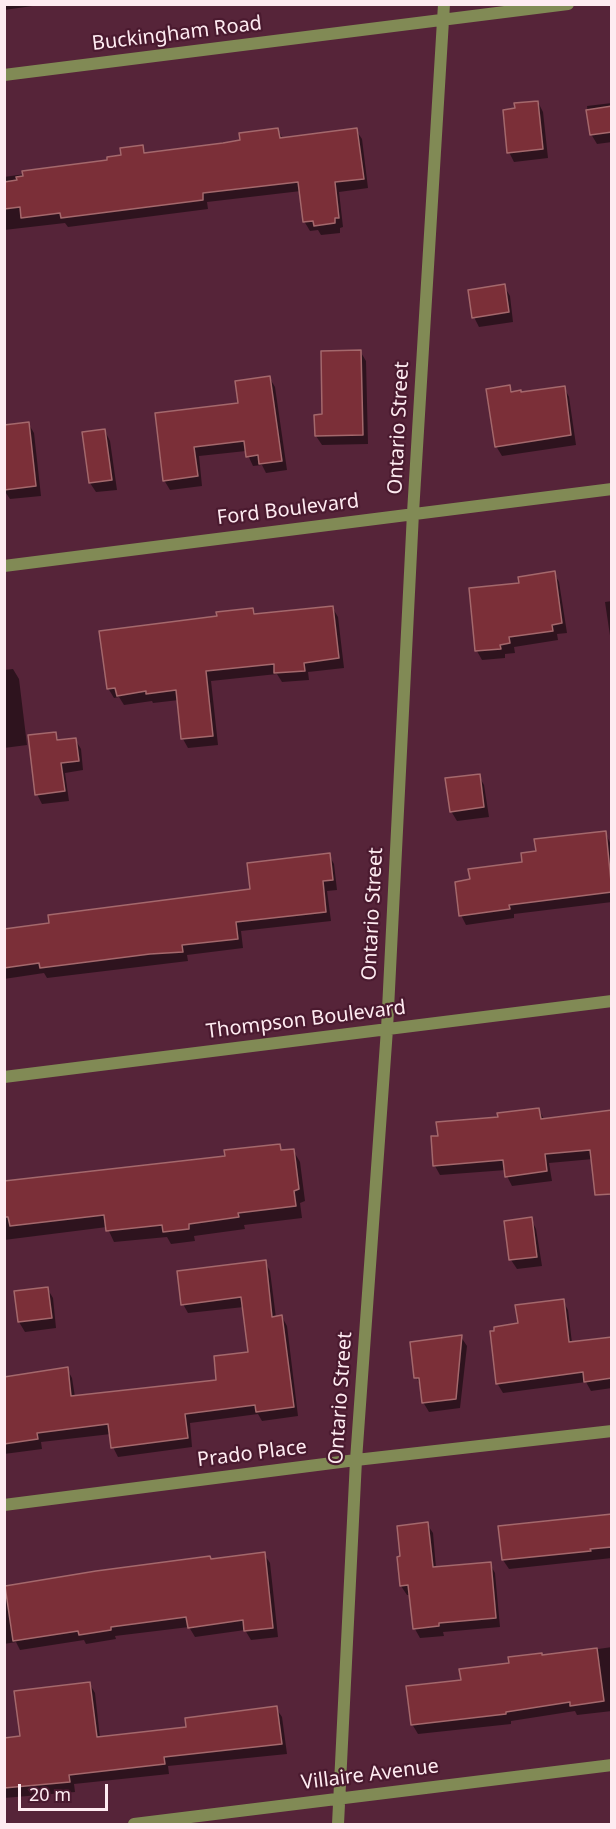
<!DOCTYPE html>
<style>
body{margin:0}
#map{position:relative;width:616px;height:1829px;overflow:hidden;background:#562439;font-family:"Noto Sans",sans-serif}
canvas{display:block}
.frame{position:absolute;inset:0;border:6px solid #feebf1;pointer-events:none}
.scale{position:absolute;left:18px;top:1784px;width:90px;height:27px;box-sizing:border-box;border:3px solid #feebf1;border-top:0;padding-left:8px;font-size:18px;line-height:21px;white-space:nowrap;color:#feebf1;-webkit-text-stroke:4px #4a1a2f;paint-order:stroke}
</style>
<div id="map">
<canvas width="616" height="1829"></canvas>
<div class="frame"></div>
<div class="scale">20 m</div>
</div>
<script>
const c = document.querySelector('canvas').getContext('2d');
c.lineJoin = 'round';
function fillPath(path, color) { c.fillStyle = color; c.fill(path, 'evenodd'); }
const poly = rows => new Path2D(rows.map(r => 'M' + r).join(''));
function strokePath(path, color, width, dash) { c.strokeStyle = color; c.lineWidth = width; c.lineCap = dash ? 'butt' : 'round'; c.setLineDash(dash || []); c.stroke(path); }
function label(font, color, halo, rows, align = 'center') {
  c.font = font + ' "Noto Sans",sans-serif'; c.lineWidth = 4.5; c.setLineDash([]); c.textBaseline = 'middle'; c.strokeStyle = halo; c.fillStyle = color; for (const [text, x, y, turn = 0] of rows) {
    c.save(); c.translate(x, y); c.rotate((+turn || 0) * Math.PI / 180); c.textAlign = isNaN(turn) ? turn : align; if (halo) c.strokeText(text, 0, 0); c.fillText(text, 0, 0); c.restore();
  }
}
fillPath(poly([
 [4,4,47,4,4,10],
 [538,102,543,112,548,158,514,162,509,152,516,110],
 [612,103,612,142,597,144,591,134,587,106],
 [278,130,283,139,356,130,362,139,368,188,339,192,343,227,340,228,340,233,321,235,318,230,310,231,304,221,301,191,207,202,208,209,68,227,65,223,4,230,4,177,108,162,142,147,146,154,241,142],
 [504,286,510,296,513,322,479,327,474,317],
 [360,351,366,361,368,444,322,445,316,436,324,415],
 [269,377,275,387,287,470,266,473,262,465,253,466,246,451,199,456,202,486,170,490,164,480,156,414,240,404],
 [510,387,513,393,521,393,564,387,569,397,576,445,502,456,496,446],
 [28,423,34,433,41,496,10,499,4,490,4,426],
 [105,431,110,441,117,490,96,492,90,483],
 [554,573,559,582,567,633,557,634,558,640,514,647,515,653,505,654,505,658,482,660,477,651,521,584],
 [612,601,612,649,605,602],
 [332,607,338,617,344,668,308,672,309,680,282,682,277,674,211,681,218,745,188,748,183,739,179,700,153,703,152,701,124,705,119,697,114,698,108,688,219,617,253,609,256,615],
 [13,669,19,679,27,745,4,748,4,670],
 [55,734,59,741,75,739,81,749,83,770,65,773,69,801,42,804,37,794],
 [479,776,484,785,489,817,457,821,451,811],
 [605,832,612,847,612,902,514,914,514,918,466,925,461,915,471,881,524,863,538,852],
 [329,855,334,864,337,890,327,891,331,921,241,931,243,948,187,955,188,961,47,978,44,973,4,979,4,930,252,890],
 [538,1109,544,1119,612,1112,593,1159,549,1163,552,1181,512,1186,507,1176,506,1170,440,1175,435,1166,439,1137,499,1118],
 [279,1146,283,1152,293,1150,300,1162,305,1201,300,1203,302,1218,244,1225,245,1229,194,1236,195,1241,171,1244,167,1237,114,1242,107,1227,4,1240,4,1183,226,1158],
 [531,1219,536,1229,542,1266,517,1269,511,1260],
 [265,1262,270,1271,276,1318,282,1317,287,1326,298,1416,262,1421,258,1414,190,1423,192,1447,118,1457,113,1447,111,1434,41,1442,42,1449,4,1454,4,1378,67,1369,72,1378,75,1397,218,1381,250,1353,244,1307,188,1313,183,1304],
 [47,1288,53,1298,56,1328,25,1332,19,1322,15,1293],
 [563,1301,568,1310,572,1343,612,1339,612,1388,591,1391,586,1382,503,1393,497,1383,519,1325],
 [461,1337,467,1346,460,1408,429,1412,423,1402,422,1388,416,1377],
 [612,1514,612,1558,509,1569,503,1560],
 [427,1524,433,1533,436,1568,490,1564,495,1573,500,1627,443,1632,444,1636,420,1638,415,1629,410,1595,407,1595,401,1586],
 [264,1554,270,1563,278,1637,251,1640,245,1630,195,1637,189,1627,115,1636,116,1639,86,1644,84,1640,20,1650,16,1642,4,1644,4,1587,97,1572],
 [612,1647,612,1711,577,1715,575,1711,511,1721,511,1724,418,1734,412,1724,462,1681,511,1664,543,1657],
 [89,1683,95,1693,100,1738,188,1728,276,1708,282,1717,287,1754,168,1766,169,1774,74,1784,75,1792,4,1798,4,1740,21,1738]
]), '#0007');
const building = poly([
 [538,101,543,149,507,153,503,110,515,108,514,103,538,101],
 [612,106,612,132,590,135,586,110,612,106],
 [278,128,280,138,357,128,364,179,335,182,339,218,335,218,335,223,314,226,313,221,303,222,298,182,203,193,203,200,61,218,60,213,21,218,20,207,4,209,4,182,17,180,16,177,23,176,22,171,107,160,107,157,121,155,120,148,143,145,144,153,223,143,240,140,239,133,278,128],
 [505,284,509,312,472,318,468,290,505,284],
 [361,350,363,435,315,436,314,415,322,414,321,351,361,350],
 [270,376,282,461,259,464,258,455,246,457,244,441,194,447,198,476,163,481,155,413,238,403,235,381,270,376],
 [510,385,511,392,521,390,521,392,565,386,571,435,495,447,486,389,510,385],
 [29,422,36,486,4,490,4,425,29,422],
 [105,429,112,480,89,483,82,432,105,429],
 [555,571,562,623,552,625,553,631,509,637,510,643,500,645,501,649,475,651,469,588,519,583,518,577,555,571],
 [333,606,339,658,304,663,305,671,274,673,274,664,206,671,213,736,181,739,176,690,146,694,146,691,117,696,115,688,107,689,99,631,217,616,216,612,253,608,254,614,333,606],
 [56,732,57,740,76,738,79,761,61,763,65,791,35,795,28,735,56,732],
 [480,774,484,807,450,812,445,778,480,774],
 [606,831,612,892,509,905,510,909,459,916,455,882,470,879,468,869,522,862,521,853,536,851,534,839,606,831],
 [330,853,333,880,323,881,326,912,236,922,238,939,182,945,183,952,150,954,40,968,39,963,4,968,4,929,49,923,48,915,250,889,247,863,330,853],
 [539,1108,541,1119,612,1110,612,1194,595,1195,590,1150,545,1154,547,1171,505,1177,503,1160,433,1166,431,1136,438,1136,436,1122,498,1117,497,1113,539,1108],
 [280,1144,281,1150,294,1149,299,1189,294,1191,296,1206,238,1213,239,1217,189,1224,189,1229,163,1232,162,1225,106,1231,104,1215,10,1226,8,1217,4,1217,4,1181,225,1156,224,1150,280,1144],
 [532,1217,537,1257,509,1260,504,1221,532,1217],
 [266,1260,272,1317,282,1315,294,1407,256,1412,255,1405,185,1414,188,1438,111,1448,108,1424,37,1433,38,1439,4,1444,4,1377,68,1367,71,1396,216,1380,214,1356,248,1352,241,1297,181,1305,177,1271,266,1260],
 [48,1287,52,1318,18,1322,14,1291,48,1287],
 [564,1299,569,1342,612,1337,612,1378,584,1382,583,1372,496,1384,490,1331,494,1331,494,1327,518,1323,515,1305,564,1299],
 [462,1335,456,1399,422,1403,419,1378,414,1378,410,1342,462,1335],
 [612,1514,612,1547,590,1549,591,1551,502,1560,498,1526,612,1514],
 [428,1522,433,1567,491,1562,496,1618,439,1623,439,1626,413,1629,408,1585,400,1586,397,1557,400,1556,397,1526,428,1522],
 [265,1552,273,1628,244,1631,243,1620,188,1628,186,1617,111,1627,111,1630,79,1635,78,1631,13,1641,5,1586,96,1571,210,1556,211,1559,265,1552],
 [597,1648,604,1701,570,1706,570,1702,506,1712,506,1714,411,1725,406,1686,461,1680,459,1669,509,1663,508,1657,542,1653,542,1655,597,1648],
 [90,1682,97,1737,186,1727,185,1718,277,1706,282,1744,164,1757,165,1764,69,1775,70,1782,4,1788,4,1738,20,1736,14,1691,90,1682]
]);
fillPath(building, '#7b2f38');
strokePath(building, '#a4686c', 1.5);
strokePath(poly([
 [4,75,568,4],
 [4,566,612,489],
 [4,1077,612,1001],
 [4,1505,356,1460,612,1431],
 [134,1824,612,1765],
 [338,1824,356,1460,387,1029,413,513,444,4]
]), '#818a55', 12);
label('20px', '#feebf1', '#4a1a2f', [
 ["Buckingham Road",177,34,-7],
 ["Ontario Street",399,428,-87],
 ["Ford Boulevard",288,510,-7],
 ["Ontario Street",373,914,-87],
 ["Thompson Boulevard",306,1020,-7],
 ["Ontario Street",341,1398,-86],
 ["Prado Place",252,1454,-7],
 ["Villaire Avenue",370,1775,-7]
]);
</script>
